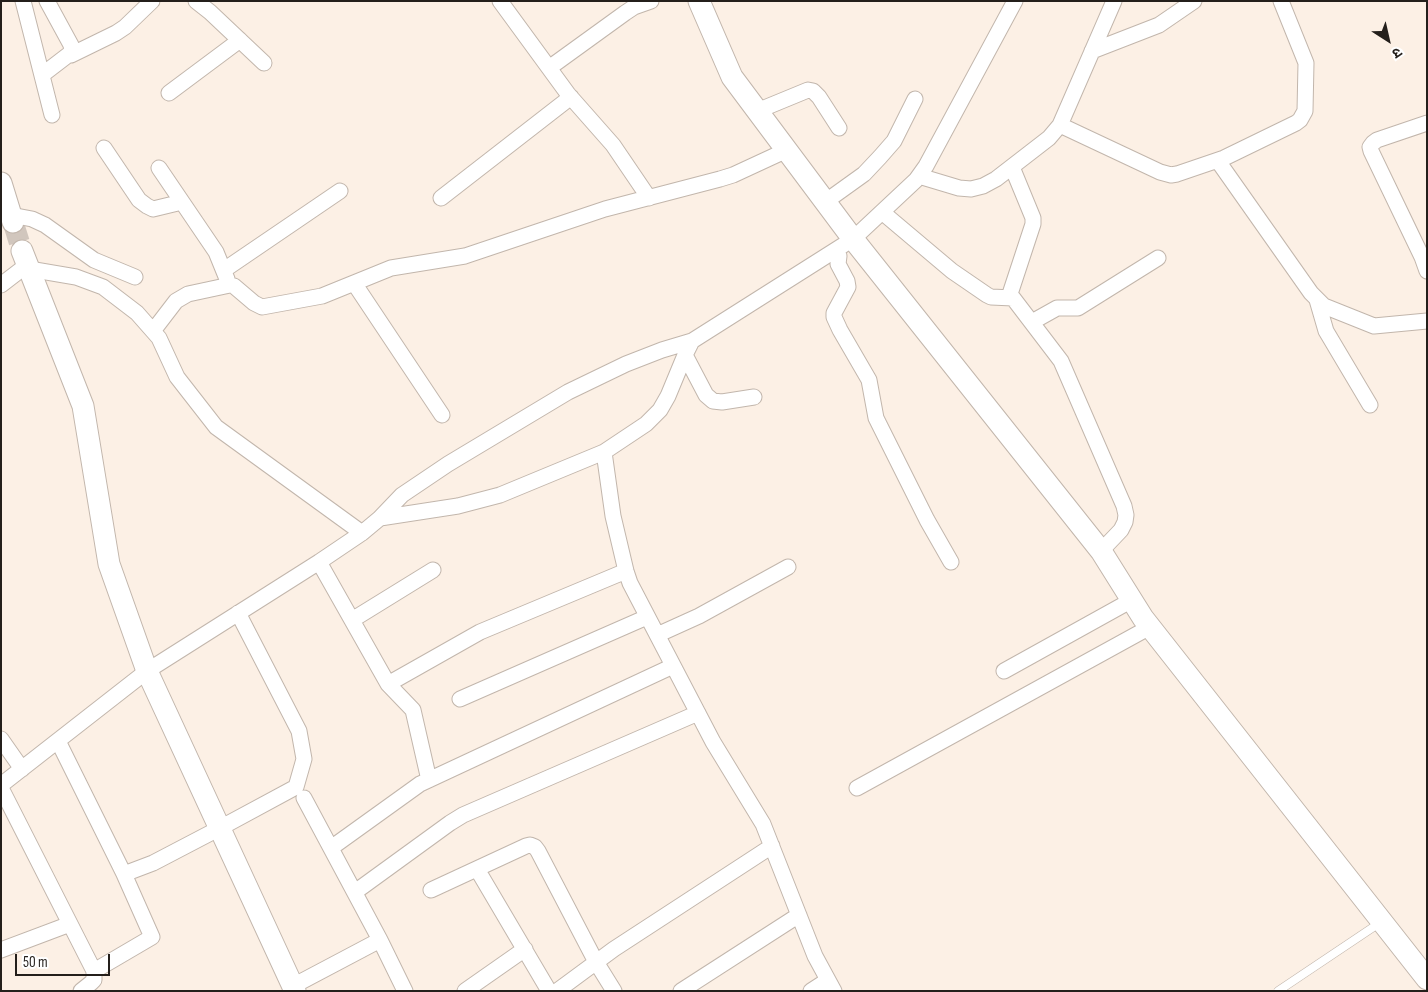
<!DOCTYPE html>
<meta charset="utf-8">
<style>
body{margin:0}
#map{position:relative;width:1428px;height:992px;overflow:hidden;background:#fcf0e5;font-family:"Sofia Sans Condensed","Noto Sans Devanagari",sans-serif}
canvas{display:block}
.frame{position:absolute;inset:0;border:2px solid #241f1b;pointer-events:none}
.north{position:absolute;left:1363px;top:15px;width:50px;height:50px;-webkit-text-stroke:4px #fff;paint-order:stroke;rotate:145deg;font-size:14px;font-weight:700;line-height:20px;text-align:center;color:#241f1b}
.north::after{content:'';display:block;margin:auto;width:18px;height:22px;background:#241f1b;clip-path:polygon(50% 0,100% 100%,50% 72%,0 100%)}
.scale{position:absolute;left:15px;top:954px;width:95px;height:22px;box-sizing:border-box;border:2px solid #241f1b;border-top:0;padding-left:6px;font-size:15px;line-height:18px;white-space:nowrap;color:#241f1b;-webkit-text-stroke:4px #fff;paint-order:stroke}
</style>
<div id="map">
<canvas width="1428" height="992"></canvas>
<div class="frame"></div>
<div class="north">उ</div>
<div class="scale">50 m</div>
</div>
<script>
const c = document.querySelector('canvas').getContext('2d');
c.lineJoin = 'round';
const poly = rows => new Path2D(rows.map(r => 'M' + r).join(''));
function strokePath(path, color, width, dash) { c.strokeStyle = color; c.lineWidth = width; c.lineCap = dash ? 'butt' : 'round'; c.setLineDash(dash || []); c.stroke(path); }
strokePath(poly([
 [13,222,22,251]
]), '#d1c6bd', 21, [21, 11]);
const lane = poly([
 [1278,991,1381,922]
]);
const street = poly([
 [23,1,52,115],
 [196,1,210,12,264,63],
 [500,1,568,94,613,145,649,198],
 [1092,51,1159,25,1194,1],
 [71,55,116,33,125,27,152,1],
 [549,68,625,13,634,7,651,1],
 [42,75,72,52,71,45,47,1],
 [169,93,240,40],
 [757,111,808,90,813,91,819,97,839,128],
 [1427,123,1377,140,1373,143,1370,147,1371,151,1422,257,1427,271],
 [1060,125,1160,172,1171,175,1177,174,1224,158,1296,123,1300,120,1305,111,1306,63,1281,1],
 [104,148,139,200,147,206,153,209,182,202],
 [1218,161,1311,293,1324,306,1374,326,1427,321],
 [159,168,216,252,227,279],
 [919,176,959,188,971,189,983,186,996,179,1049,138,1060,125,1114,1],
 [441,198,571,97],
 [825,202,864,174,880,157,894,141,915,99],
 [882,212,952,271,987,295,991,297,1013,298,1061,361,1124,506,1126,515,1125,522,1121,530,1101,551],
 [11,215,32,219,45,225,94,260,135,277],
 [836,250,839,256,838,264,847,281,848,287,834,313,834,317,840,330,869,380,876,418,927,520,951,562],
 [29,269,76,277,103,287,137,313,159,338,177,377,216,427,362,533],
 [224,270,340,191],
 [354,283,442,415],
 [1,285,27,265],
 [1009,297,1033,224,1033,218,1012,167],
 [1317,300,1326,331,1370,405],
 [1032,322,1057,308,1078,308,1158,258],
 [153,331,176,301,188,294,230,285,234,286,254,303,262,307,322,296,391,268,465,256,605,209,720,179,733,175,787,150],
 [685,355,706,395,713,401,722,402,754,397],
 [604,452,613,516,626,571,630,583,713,742,763,824,815,956,834,991],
 [380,518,402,495,448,464,568,392,626,364,662,350,692,341],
 [319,562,388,684,413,710,429,780],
 [352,620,433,570],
 [657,635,699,616,788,567],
 [1004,671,1132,600],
 [388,684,480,632,626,571],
 [460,699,647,617],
 [1,739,22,769],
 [58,741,124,874,152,937,94,971],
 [1,785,147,671,319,562,362,533,380,518,458,506,500,495,604,452,646,424,660,410,668,396,685,355,692,341,853,239,916,180,926,166,1015,1],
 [1,788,94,971,94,980,91,983,81,991],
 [857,788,1150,627],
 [304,798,380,940,405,991],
 [331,848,420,784,673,666],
 [477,869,549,991],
 [124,874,153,863,220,828,296,787,304,759,299,731,238,613],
 [431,890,526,846,530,845,535,847,538,851,596,962,614,991],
 [355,892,450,823,463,815,698,713],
 [1,950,70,924],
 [293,986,380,940],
 [465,991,525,949],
 [557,991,614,949,772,846],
 [681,991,799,915],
 [811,991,828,980]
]);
const secondary = poly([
 [699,1,732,77,853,239,1101,551,1143,618,1427,979],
 [1,183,13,222],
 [22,251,83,406,109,564,147,671,295,991]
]);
strokePath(lane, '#c2b6ac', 9);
strokePath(street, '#c2b6ac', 17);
strokePath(secondary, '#c2b6ac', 23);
strokePath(lane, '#fff', 8);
strokePath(street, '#fff', 15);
strokePath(secondary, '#fff', 21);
</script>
